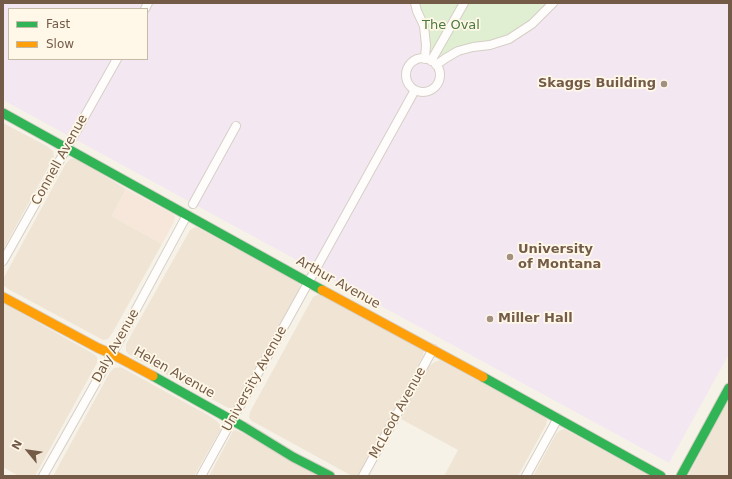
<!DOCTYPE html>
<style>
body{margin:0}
#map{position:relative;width:732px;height:479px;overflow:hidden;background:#f6f2e8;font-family:"DejaVu Sans",sans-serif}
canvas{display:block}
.frame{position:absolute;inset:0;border:4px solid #745b48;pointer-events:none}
.legend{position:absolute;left:8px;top:8px;width:140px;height:52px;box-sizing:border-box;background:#fff8e8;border:1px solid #c7b9a8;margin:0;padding:5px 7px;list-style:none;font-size:12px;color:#745b48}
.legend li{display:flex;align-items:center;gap:8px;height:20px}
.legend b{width:20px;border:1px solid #c7b9a8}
.north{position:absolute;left:8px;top:431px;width:40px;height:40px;-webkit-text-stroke:3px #fff8e8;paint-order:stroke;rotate:299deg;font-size:11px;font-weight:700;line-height:16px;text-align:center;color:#745b48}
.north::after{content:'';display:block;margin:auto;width:14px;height:18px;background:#745b48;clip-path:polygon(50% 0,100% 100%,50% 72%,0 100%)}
</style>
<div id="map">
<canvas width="732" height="479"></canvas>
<div class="frame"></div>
<ul class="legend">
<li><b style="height:5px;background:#30b455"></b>Fast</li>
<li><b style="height:5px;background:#ff9f0a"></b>Slow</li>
</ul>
<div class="north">N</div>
</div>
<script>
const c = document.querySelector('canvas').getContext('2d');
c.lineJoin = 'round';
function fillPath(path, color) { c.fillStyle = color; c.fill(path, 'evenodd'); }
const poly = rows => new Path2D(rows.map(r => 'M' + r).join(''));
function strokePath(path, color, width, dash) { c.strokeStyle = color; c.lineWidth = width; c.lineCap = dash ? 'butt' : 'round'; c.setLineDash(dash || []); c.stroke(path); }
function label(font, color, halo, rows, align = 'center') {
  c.font = font + ' "DejaVu Sans",sans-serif'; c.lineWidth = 3.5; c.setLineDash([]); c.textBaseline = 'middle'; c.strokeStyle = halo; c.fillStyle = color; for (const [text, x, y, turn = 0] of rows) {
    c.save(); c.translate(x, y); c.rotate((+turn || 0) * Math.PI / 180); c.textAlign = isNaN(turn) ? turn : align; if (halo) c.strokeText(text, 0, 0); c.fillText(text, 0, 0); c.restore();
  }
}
fillPath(poly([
 [3,123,47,146,53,151,54,157,3,250],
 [70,159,77,159,126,189,112,216,162,244,113,332,108,339,103,340,8,289,3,285,3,279,66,163],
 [195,227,198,228,298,282,300,285,300,291,236,409,232,410,128,354,126,351,126,344,190,230],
 [324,294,424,350,423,356,358,476,352,476,252,421,249,418,250,412,313,297,317,295],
 [3,303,94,354,97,357,97,363,35,476,18,476,3,467],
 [440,360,544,416,547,420,546,425,518,476,444,476,458,450,401,419,429,366,435,362],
 [121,367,208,415,217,421,220,425,221,429,194,476,53,476,110,372,114,368],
 [729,397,729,476,688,476],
 [564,429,650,476,533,476,556,434,559,431],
 [235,430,238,431,319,476,209,476,233,431]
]), '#f0e5d5');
fillPath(poly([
 [126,189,171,213,175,216,174,222,162,244,112,216]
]), '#f7e7db');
fillPath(poly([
 [3,3,729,3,729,354,669,463,3,100],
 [9,9,147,9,147,59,9,59]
]), '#f3e8f1');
fillPath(poly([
 [418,3,548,3,529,21,507,36,443,55,441,55,429,48]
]), '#e0eed2');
const street = poly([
 [415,3,417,11,424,26,426,45,425,59],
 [145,9,148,3],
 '406 75a17 17 0 1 1 34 0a17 17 0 1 1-34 0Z',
 [431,61,464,3],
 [436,65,446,58,458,51,473,47,490,45,509,39,532,24,553,3],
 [193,204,236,126],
 [3,261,117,59],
 [43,476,112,354,187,215],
 [201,476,415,90],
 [363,476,433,349],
 [526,476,558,418]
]);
const fast = poly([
 [3,113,322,290],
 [153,376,244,427,293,457,330,476],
 [483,377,661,476],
 [681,476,729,388]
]);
const slow = poly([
 [322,290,483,377],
 [3,297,98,348,112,354,153,376]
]);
strokePath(street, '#d5cfc6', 10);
strokePath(fast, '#d5cec4', 11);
strokePath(slow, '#d5cec4', 11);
strokePath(street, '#fefdfc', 8);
strokePath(fast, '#30b455', 9);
strokePath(slow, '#ff9f0a', 9);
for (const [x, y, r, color] of [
 [664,84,4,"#a29080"],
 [510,257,4,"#a29080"],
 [490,319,4,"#a29080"]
]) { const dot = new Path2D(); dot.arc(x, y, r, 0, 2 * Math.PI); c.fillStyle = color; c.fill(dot); strokePath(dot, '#fff8e8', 1.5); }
label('13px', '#4d7a40', '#fff8e8', [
 ["The Oval",451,26]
]);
label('bold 13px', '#745b48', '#fff8e8', [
 ["Skaggs Building",656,84,"right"],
 ["University",518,250],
 ["of Montana",518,265],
 ["Miller Hall",498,319]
], 'left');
label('13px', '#745b48', '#fff8e8', [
 ["Connell Avenue",60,160,-61],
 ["Arthur Avenue",338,283,29],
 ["Daly Avenue",116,346,-61],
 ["Helen Avenue",174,373,29],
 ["University Avenue",255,379,-61],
 ["McLeod Avenue",398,413,-61]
]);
</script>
